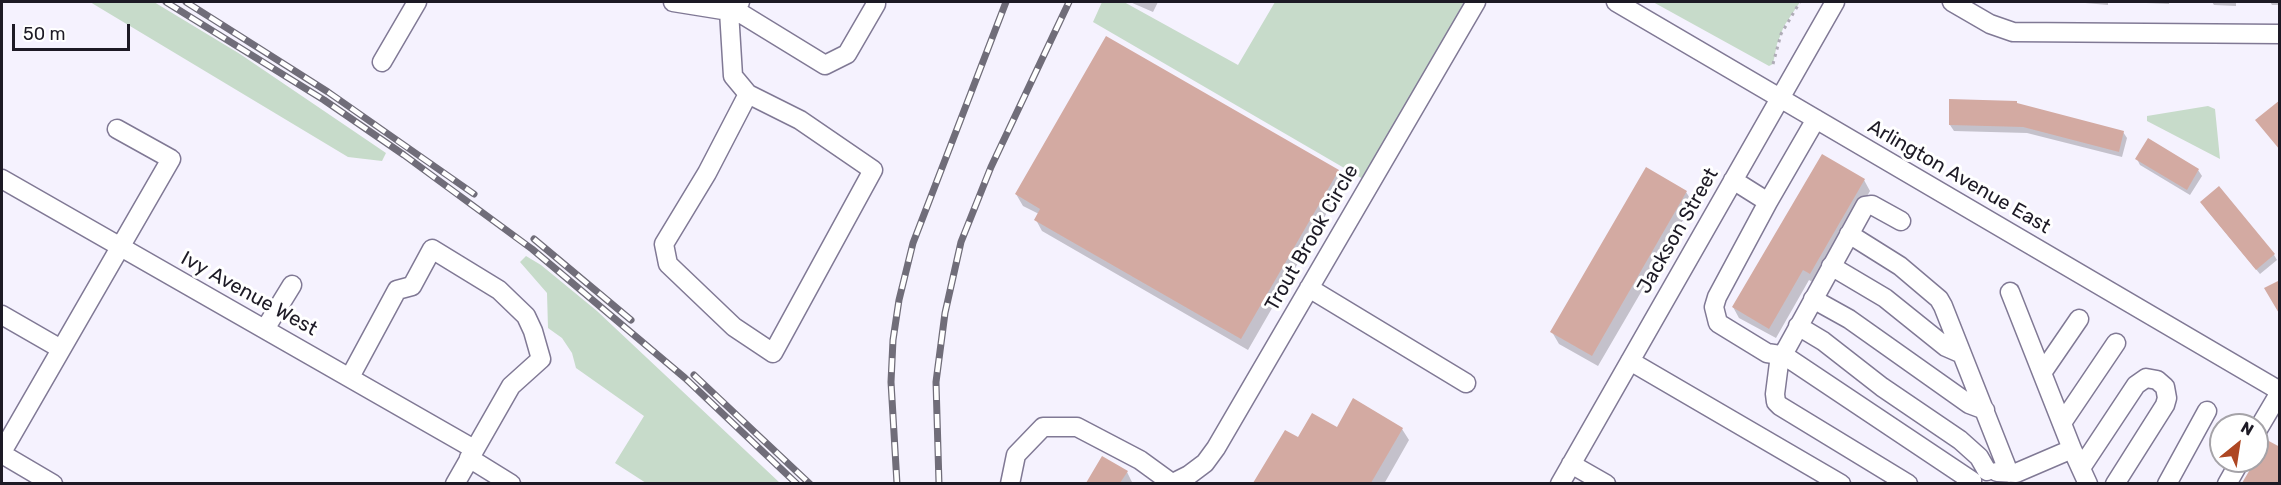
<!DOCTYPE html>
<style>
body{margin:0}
#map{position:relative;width:2281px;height:485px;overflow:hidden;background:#f5f2fe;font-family:Rubik,sans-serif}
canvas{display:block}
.frame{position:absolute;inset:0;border:3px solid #1d1a25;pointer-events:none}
.north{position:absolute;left:2209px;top:413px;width:60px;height:60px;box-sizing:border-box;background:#fff;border:2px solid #a5a3a8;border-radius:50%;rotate:30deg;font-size:16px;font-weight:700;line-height:24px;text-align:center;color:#1d1a25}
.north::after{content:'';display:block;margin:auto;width:21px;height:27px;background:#ae4723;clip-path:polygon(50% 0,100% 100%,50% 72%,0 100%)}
.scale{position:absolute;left:12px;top:24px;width:118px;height:27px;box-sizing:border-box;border:3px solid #1d1a25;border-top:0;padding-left:8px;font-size:18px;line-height:21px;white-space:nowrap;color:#1d1a25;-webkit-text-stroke:4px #fff;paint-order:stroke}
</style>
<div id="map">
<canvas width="2281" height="485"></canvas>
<div class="frame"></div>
<div class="north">N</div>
<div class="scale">50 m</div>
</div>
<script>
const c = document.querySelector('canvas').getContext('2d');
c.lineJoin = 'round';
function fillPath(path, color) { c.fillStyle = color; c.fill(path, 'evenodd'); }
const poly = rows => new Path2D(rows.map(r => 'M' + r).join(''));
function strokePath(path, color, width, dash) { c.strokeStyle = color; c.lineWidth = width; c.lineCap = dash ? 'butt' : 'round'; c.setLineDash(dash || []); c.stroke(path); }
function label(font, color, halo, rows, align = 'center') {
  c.font = font + ' Rubik,sans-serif'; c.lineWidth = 6; c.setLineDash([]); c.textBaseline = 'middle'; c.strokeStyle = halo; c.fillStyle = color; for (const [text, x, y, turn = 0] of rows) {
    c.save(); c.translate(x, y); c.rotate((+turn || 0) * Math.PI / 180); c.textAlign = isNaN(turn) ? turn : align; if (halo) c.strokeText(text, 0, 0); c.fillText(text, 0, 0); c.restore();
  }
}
fillPath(poly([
 [90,2,154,2,240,54,386,153,382,161,348,157],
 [1102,2,1124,2,1238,65,1275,2,1476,2,1370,183,1093,22],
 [1653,2,1800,2,1784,26,1777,44,1773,64,1769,66],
 [2208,106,2215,109,2220,159,2147,121,2147,116],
 [526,256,541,265,597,311,780,483,646,483,615,463,644,416,576,368,572,353,562,338,548,328,547,293,520,262]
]), '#c7dbca');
fillPath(poly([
 [1130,2,1158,2,1153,12],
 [2084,2,2108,2,2108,5,2085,3],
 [2145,2,2169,2,2169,4,2146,3],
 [2212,2,2236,2,2236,6,2214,5],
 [2270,2,2280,2,2280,5,2272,5],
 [2017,105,2123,132,2127,138,2122,157,2027,133,1954,131,1950,125],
 [2149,141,2198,170,2202,176,2190,195,2140,165,2137,159],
 [1338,171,1344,183,1248,350,1042,231,1036,220,1039,214,1023,206,1016,194],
 [1864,180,1870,191,1816,284,1809,280,1776,338,1739,318,1733,307],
 [1686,192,1693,203,1598,366,1559,344,1552,332],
 [2205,208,2274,255,2277,260,2260,274],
 [1337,429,1402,429,1409,440,1384,484,1255,484,1285,432,1298,439],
 [2280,449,2280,484,2244,484,2257,461],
 [1127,472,1133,484,1088,483]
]), '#0003');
fillPath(poly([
 [1106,36,1339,170,1241,339,1034,220,1040,209,1015,194],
 [1949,99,2017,101,2017,103,2124,131,2119,152,2023,127,1949,125],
 [2280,100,2280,150,2255,120],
 [2148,138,2199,169,2187,190,2135,159],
 [1822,154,1865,179,1810,274,1803,270,1769,329,1732,307],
 [1646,167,1687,191,1592,356,1550,332],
 [2219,186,2275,254,2256,270,2200,202],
 [2280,280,2280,315,2264,288],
 [1353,398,1403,428,1371,483,1253,483,1285,430,1298,437,1312,413,1337,427],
 [2267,440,2280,447,2280,483,2242,483,2255,461,2257,461],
 [1102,456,1128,471,1120,483,1086,483]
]), '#d3aaa2');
const minor = poly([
 [673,2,729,11],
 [740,2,729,11,733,76,748,94,800,120,873,170,773,353,734,327,668,264,664,244,707,173,748,94],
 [1616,2,2280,391],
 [1952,2,1990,24,2013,32,2280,34],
 [732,8,825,65,847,54,876,4],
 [382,62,417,2],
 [1816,119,1768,202,1717,297,1714,307,1718,323,1767,353,1780,355,1784,353,1865,206,1872,205,1901,221],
 [2,179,474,449],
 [1733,180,1768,202],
 [1849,234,1900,266,1939,299,1943,306,2009,473],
 [1831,266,1885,298,1946,347,1962,354],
 [1309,288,1466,383],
 [2010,292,2072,449],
 [1813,299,1849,319,1969,404,1985,410],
 [2,315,61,349],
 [1798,326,1823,341,1882,387,1960,440,1979,457,1987,471],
 [265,329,292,285],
 [1782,354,1972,481,1971,484],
 [1780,355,1775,394,1776,402,1780,406,1908,484],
 [1630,361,1841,484],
 [2042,373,2079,319],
 [350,377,397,290,412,286,432,249,499,290,526,316,533,331,541,359,511,386,455,484],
 [2062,423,2116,343],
 [2257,431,2280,392],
 [2,452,171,159,117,129],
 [2,454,53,484],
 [469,458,511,484],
 [1571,464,1606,484],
 [2081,468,2136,385,2146,378,2157,380,2165,387,2167,398,2165,405,2115,484],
 [1997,472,2016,473,2072,449,2088,484],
 [1173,483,1189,475,1205,463,1216,448,1476,2],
 [1010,484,1016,455,1043,427,1077,427,1140,460,1173,484],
 [1560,484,1835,2],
 [2167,484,2207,411],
 [2227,484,2240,461]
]);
strokePath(minor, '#807995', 21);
strokePath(poly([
 [1773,64,1781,34,1800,2]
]), '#afacb7', 3, [3, 4.5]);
strokePath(minor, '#fff', 18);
const rail = poly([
 [166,2,324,100,404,155,532,249,685,378,797,484],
 [186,2,328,92,474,194],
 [534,239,631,320],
 [694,375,810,484],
 [897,484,891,382,893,340,899,300,913,243,1006,2],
 [939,484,936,382,945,313,961,242,991,167,1069,2]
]);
strokePath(rail, '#706d79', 7);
strokePath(rail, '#fff', 4.5, [14]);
label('20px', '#1d1a25', '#fff', [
 ["Arlington Avenue East",1959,177,30],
 ["Jackson Street",1678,231,-60],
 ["Trout Brook Circle",1312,238,-60],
 ["Ivy Avenue West",249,294,29]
]);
</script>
